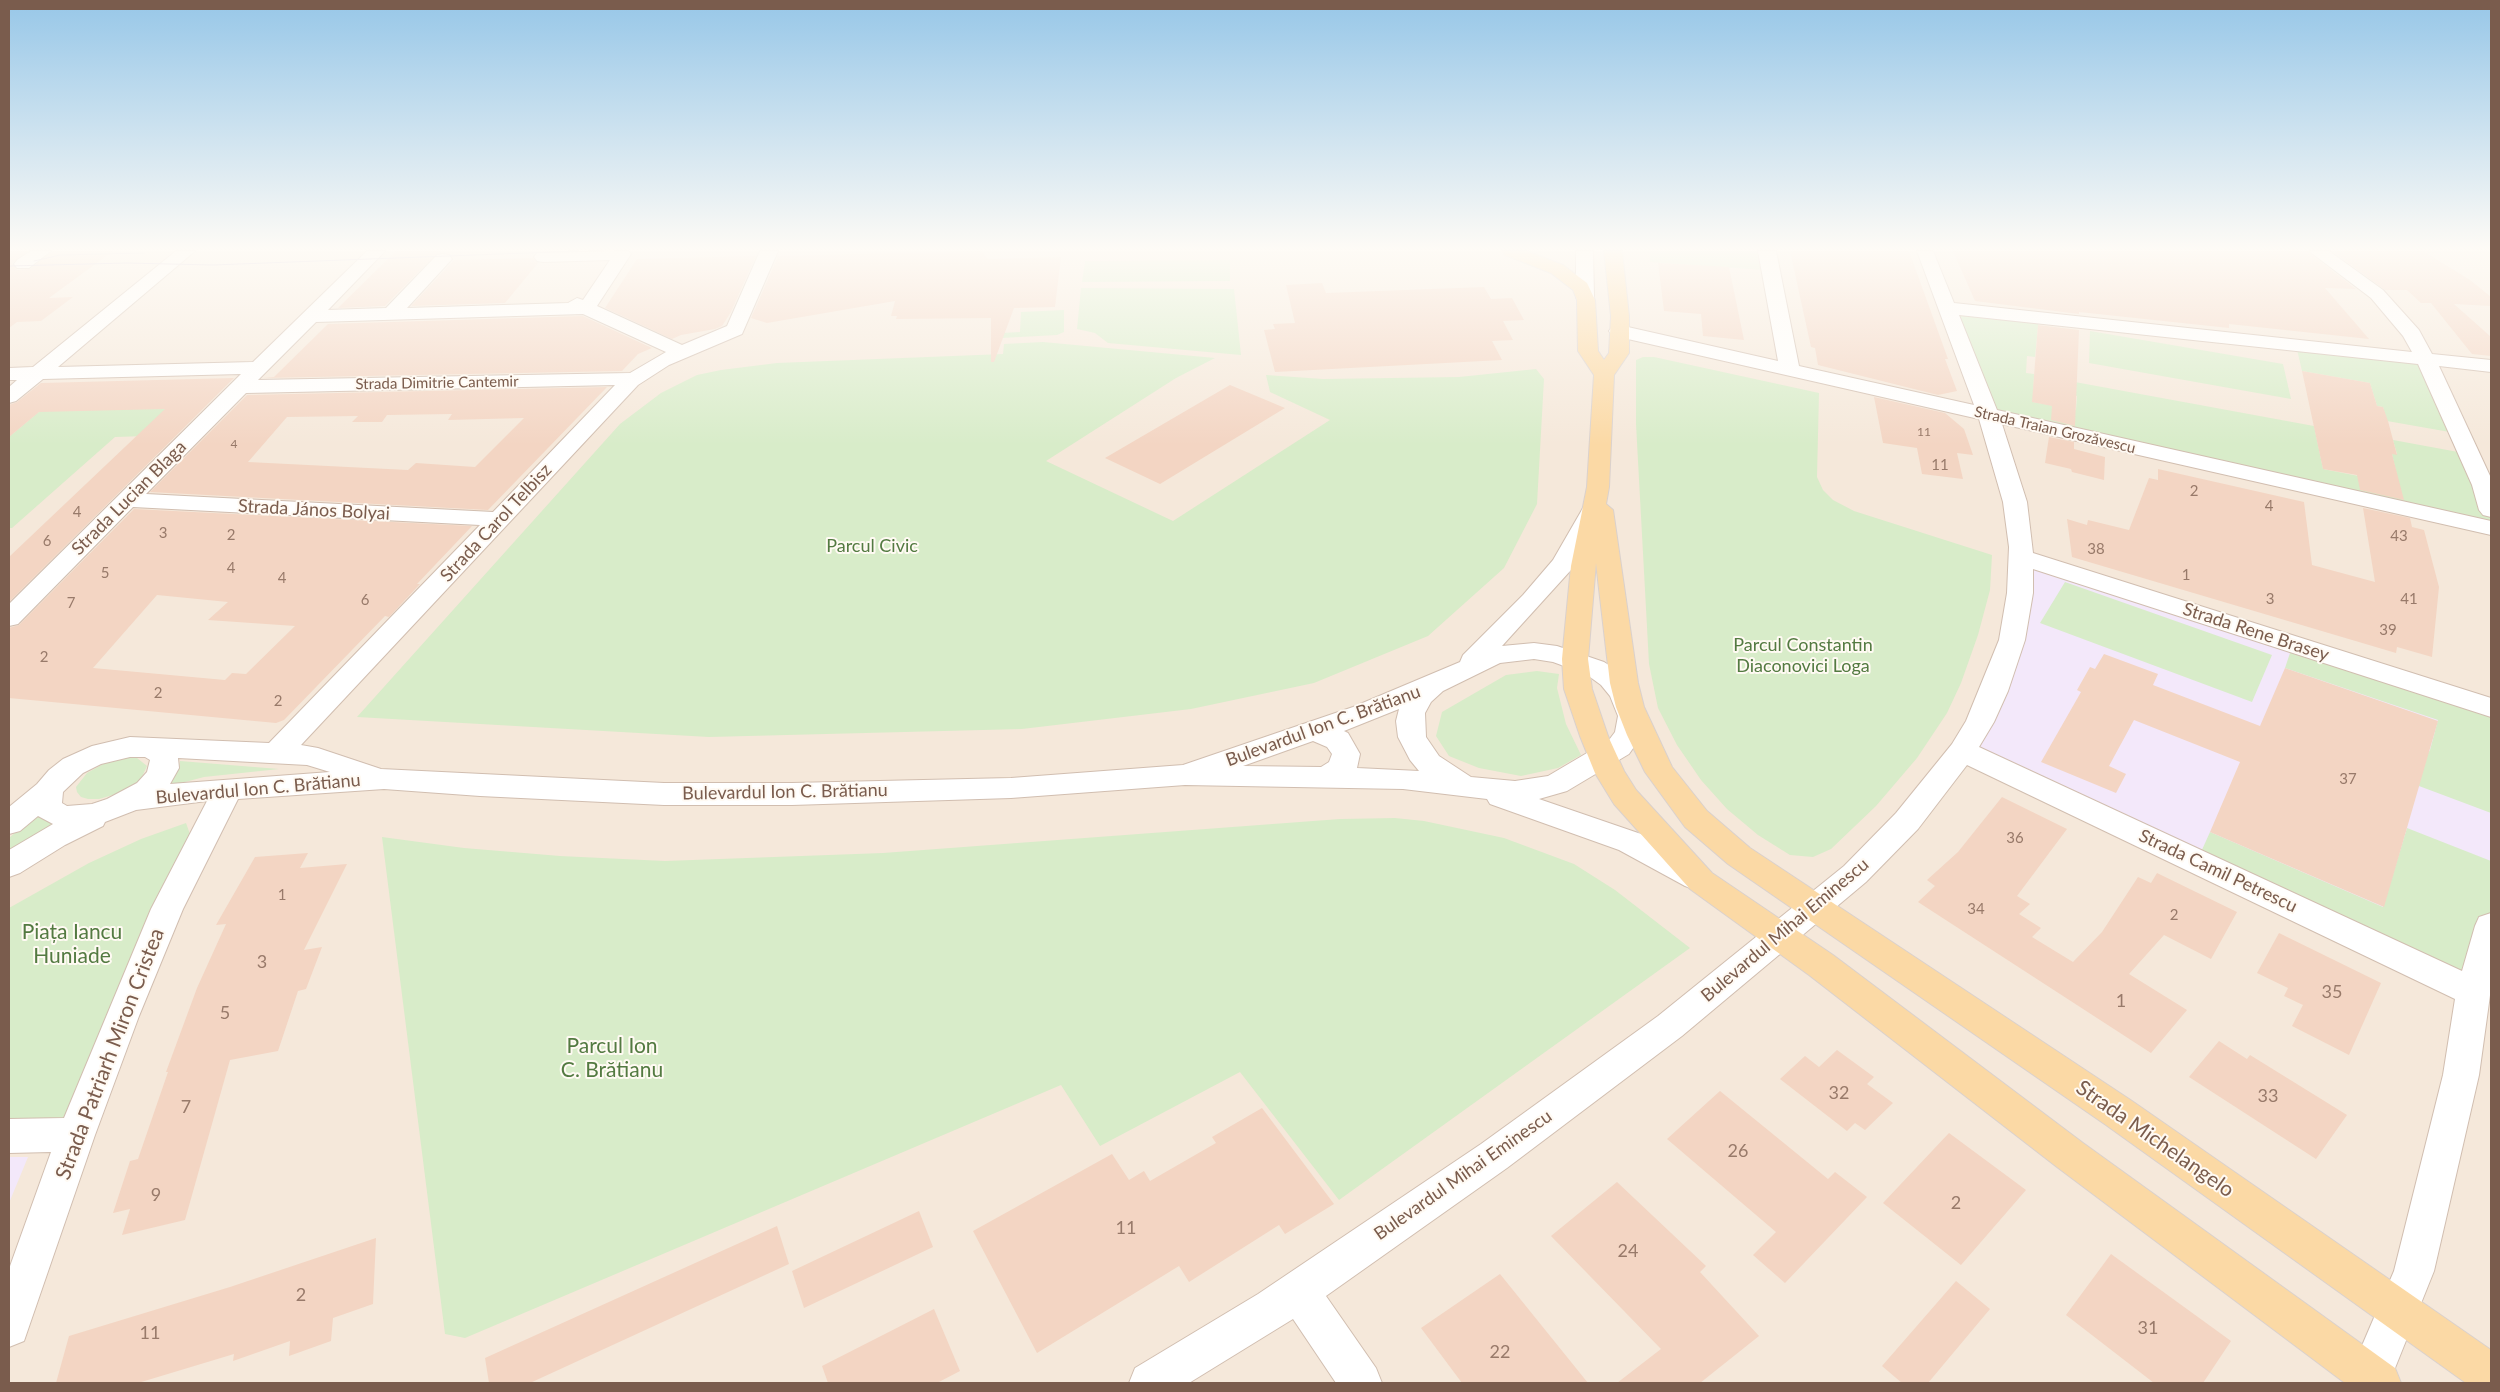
<!DOCTYPE html>
<meta charset="utf-8">
<style>
body{margin:0}
#map{position:relative;width:2500px;height:1392px;overflow:hidden;background:#fdf6ec;font-family:Lato,sans-serif}
canvas{display:block}
.frame{position:absolute;inset:0;border:10px solid #7a5c4d;pointer-events:none}
</style>
<div id="map">
<canvas width="2500" height="1392"></canvas>
<div class="frame"></div>
</div>
<script>
const c = document.querySelector('canvas').getContext('2d');
c.lineJoin = 'round';
function fillPath(path, color) { c.fillStyle = color; c.fill(path, 'evenodd'); }
const poly = rows => new Path2D(rows.map(r => 'M' + r).join(''));
function strokePath(path, color, width, dash) { c.strokeStyle = color; c.lineWidth = width; c.lineCap = dash ? 'butt' : 'round'; c.setLineDash(dash || []); c.stroke(path); }
function label(font, color, halo, rows, align = 'center') {
  c.font = font + ' Lato,sans-serif'; c.lineWidth = 4; c.setLineDash([]); c.textBaseline = 'middle'; c.strokeStyle = halo; c.fillStyle = color; for (const [text, x, y, turn = 0] of rows) {
    c.save(); c.translate(x, y); c.rotate((+turn || 0) * Math.PI / 180); c.textAlign = isNaN(turn) ? turn : align; if (halo) c.strokeText(text, 0, 0); c.fillText(text, 0, 0); c.restore();
  }
}
fillPath(poly([
 [9,251,2491,251,2491,1383,9,1383]
]), '#f5e8da');
fillPath(poly([
 [2021,557,2491,708,2491,926,2473,992,1962,751,1980,722],
 [9,1157,28,1157,9,1203]
]), '#f3e8fa');
fillPath(poly([
 [1650,251,1759,251,1763,270,1650,262],
 [1230,260,1230,281,1082,282,1085,261],
 [1081,288,1234,289,1241,355,1108,343,1095,333,1077,329],
 [1948,308,2039,317,2035,357,2027,356,2026,373,2034,374,2033,402,2076,410,2077,396,2063,393,2064,380,2314,426,2323,469,2399,484,2392,454,2397,454,2393,440,2469,454,2491,510,2491,528,1989,415],
 [1064,310,1064,332,1057,335,1001,338,1002,333,1020,332,1021,312],
 [2090,331,2283,364,2291,399,2089,363],
 [1043,342,1215,358,1176,378,1046,461,1173,521,1330,420,1270,392,1266,375,1323,379,1459,377,1536,369,1544,379,1537,504,1504,568,1428,636,1314,683,1191,709,1022,729,709,737,357,717,620,424,661,393,697,375,721,370,777,363,1003,354,1004,344],
 [2296,345,2426,359,2461,434,2387,421,2383,407,2377,406,2370,383,2302,371],
 [1643,357,1654,357,1819,393,1817,477,1823,490,1833,500,1854,511,1992,555,1990,590,1978,635,1961,683,1947,713,1917,758,1876,806,1831,849,1813,857,1790,855,1758,835,1727,809,1701,780,1677,745,1658,708,1649,664,1636,424,1636,360],
 [175,407,145,436,115,437,12,528,9,528,9,437,40,411],
 [2065,582,2272,655,2252,702,2040,623],
 [2293,644,2491,708,2491,813,2411,783,2430,750,2438,720,2285,668],
 [1537,671,1559,674,1557,688,1566,724,1581,755,1558,768,1521,776,1479,768,1449,756,1436,736,1442,712,1506,675],
 [129,757,137,758,147,766,141,779,133,786,123,792,99,799,88,799,81,797,77,792,76,787,87,773,107,762],
 [180,761,279,769,204,777,162,788,173,778,179,769],
 [38,813,44,819,70,823,9,852,9,838],
 [1395,818,1424,821,1504,838,1574,864,1615,890,1690,948,1339,1200,1240,1072,1100,1146,1061,1085,465,1338,445,1334,382,837,464,848,560,856,665,861,883,853,1340,819],
 [186,823,191,837,66,1123,9,1125,9,908,89,863,141,839],
 [2407,828,2491,861,2491,926,2473,992,2197,861,2210,832,2383,907]
]), '#d8ecc9');
fillPath(poly([
 [9,251,28,251,12,263,17,270,30,269,53,251,113,251,49,298,73,297,41,321,17,322,9,328],
 [396,251,440,251,440,253,436,254,385,306,338,308],
 [981,251,988,259,1061,257,1055,307,1014,308,994,362,991,362,991,318,896,319,897,316,891,316,895,301,767,323,751,318,778,256],
 [1790,251,1909,251,1948,359,1945,359,1957,391,1938,395,1818,365,1815,348,1811,347],
 [1953,251,2307,251,2356,289,2325,288,2369,339,2229,324,2229,328,2079,312,2079,314,1975,301],
 [2332,251,2423,251,2470,280,2491,297,2491,306,2454,304,2491,337,2491,356,2472,354,2431,303,2421,303,2407,290,2385,290],
 [756,256,731,312,722,326,715,329,681,335,672,339,605,308,637,259],
 [533,258,538,263,505,303,411,306,454,260],
 [1658,263,1729,267,1744,340,1703,336,1701,314,1664,311],
 [1322,283,1326,293,1484,287,1491,299,1512,298,1524,320,1503,321,1513,340,1492,341,1502,360,1275,372,1264,330,1275,329,1273,324,1295,323,1286,285],
 [583,316,652,348,638,354,622,371,263,378,274,377,328,324],
 [2038,325,2079,330,2075,426,2051,420,2052,406,2032,402],
 [2302,371,2370,383,2377,406,2383,407,2388,421,2397,455,2392,454,2404,500,2360,490,2357,475,2323,469],
 [234,378,9,602,9,557,165,409,39,412,9,437,9,405,17,402,41,383],
 [1230,385,1285,408,1160,484,1105,458],
 [607,387,488,510,150,492,247,395],
 [452,414,448,420,524,418,475,467,416,463,408,470,248,462,287,417,358,416,352,422,382,422,387,415],
 [1874,397,1945,413,1964,429,1973,455,1957,453,1963,479,1922,474,1917,448,1883,443],
 [2049,437,2074,442,2074,449,2105,457,2104,480,2072,472,2071,469,2045,463],
 [2158,469,2304,502,2312,565,2375,582,2363,508,2410,518,2412,527,2424,530,2439,587,2432,657,2397,647,2396,653,2072,557,2067,519,2087,525,2088,520,2129,530,2149,478,2158,480],
 [134,509,472,526,417,584,420,584,389,617,385,616,284,720,276,723,9,698,9,628,19,625],
 [157,595,228,602,208,620,295,626,246,674,232,673,225,680,93,668],
 [2104,654,2158,674,2153,685,2260,726,2285,668,2438,721,2384,907,2210,832,2240,762,2134,720,2109,766,2126,774,2116,793,2041,762,2081,692,2077,690,2090,667,2095,669],
 [2002,797,2067,829,2017,896,2030,904,2019,914,2041,928,2032,937,2073,962,2102,932,2138,877,2151,883,2157,873,2237,912,2211,959,2164,935,2129,974,2187,1010,2151,1053,1918,902,1935,886,1927,880,1958,852],
 [308,853,300,868,347,864,304,950,322,947,306,989,298,991,278,1051,230,1060,185,1220,122,1235,130,1209,113,1213,130,1161,138,1159,168,1072,166,1072,197,988,226,924,216,925,255,857],
 [2279,933,2381,983,2349,1055,2292,1026,2303,1005,2284,996,2288,988,2257,973],
 [2219,1041,2247,1059,2250,1055,2347,1115,2316,1159,2189,1077],
 [1837,1050,1874,1077,1867,1084,1893,1103,1865,1130,1855,1123,1847,1131,1780,1079,1805,1056,1819,1067],
 [1720,1091,1828,1179,1835,1172,1867,1197,1785,1283,1753,1255,1776,1232,1667,1139],
 [1262,1108,1334,1204,1285,1234,1279,1225,1189,1282,1179,1266,1037,1353,973,1231,1112,1154,1129,1180,1144,1171,1150,1181,1216,1143,1212,1137],
 [1949,1133,2026,1190,1961,1265,1883,1203],
 [1617,1182,1706,1266,1700,1272,1759,1336,1700,1383,1617,1383,1661,1349,1551,1236],
 [919,1211,933,1247,804,1308,792,1271],
 [777,1226,789,1264,530,1383,489,1383,485,1358],
 [376,1238,373,1304,333,1318,331,1341,289,1356,290,1341,233,1361,234,1354,138,1383,56,1383,69,1336,230,1287],
 [2111,1254,2231,1341,2203,1383,2154,1383,2066,1315],
 [1500,1274,1588,1383,1462,1383,1421,1328],
 [1956,1281,1990,1309,1928,1383,1902,1383,1882,1366],
 [934,1309,960,1371,937,1383,828,1383,822,1366]
]), '#f3d5c3');
const minor = poly([
 [31,251,51,251,29,268,17,268,14,264,17,260,31,251],
 [176,251,195,251,58,367,253,362,367,251,385,251,328,310,386,308,437,255,443,254,449,255,452,259,407,308,568,303,577,298,583,300,610,260,543,262,537,261,534,257,537,253,628,251,631,254,597,306,682,345,727,326,760,251,778,251,742,334,669,365,638,385,301,745,318,748,381,769,664,783,792,783,1011,778,1183,765,1353,707,1460,662,1463,655,1523,595,1553,560,1583,508,1591,506,1599,508,1603,513,1591,539,1571,570,1502,646,1534,643,1557,646,1604,662,1621,673,1637,693,1646,716,1643,734,1629,754,1567,791,1539,799,1641,834,1707,870,1712,878,1707,886,1696,890,1685,886,1619,850,1490,804,1487,799,1403,789,1185,785,1011,798,792,805,664,805,480,796,384,789,238,799,183,909,139,1016,95,1135,24,1341,9,1347,9,1269,51,1152,9,1153,9,1119,64,1118,151,909,207,801,136,810,105,822,103,826,65,845,20,873,9,877,9,850,53,824,38,816,20,831,9,834,9,807,37,784,49,770,63,759,92,746,130,737,269,743,480,525,133,507,18,624,9,626,9,604,241,374,43,379,16,401,9,403,9,387,17,380,9,380,9,368,33,367,176,251],
 [583,314,666,352,630,373,258,380,316,322,583,314],
 [615,385,493,512,146,494,246,393,615,385],
 [1534,659,1553,662,1586,674,1601,685,1610,696,1618,716,1615,732,1609,740,1548,776,1515,781,1471,777,1439,756,1426,737,1425,713,1431,702,1443,691,1500,663,1534,659],
 [1399,709,1396,721,1398,737,1410,760,1419,771,1357,768,1360,754,1348,733,1344,731,1399,709],
 [1313,741,1327,747,1332,754,1329,762,1321,767,1243,766,1313,741],
 [130,757,145,757,150,760,147,772,137,783,107,799,92,804,67,806,62,803,63,792,83,773,101,764,130,757],
 [178,758,307,765,330,772,170,784,179,768,178,758],
 [1576,251,1593,251,1594,297,1592,301,1585,303,1578,301,1576,297,1576,251],
 [1758,251,1776,251,1799,366,1974,405,1917,251,1933,251,1954,303,2412,352,2403,336,2371,298,2309,251,2329,251,2383,290,2419,330,2432,354,2491,360,2491,372,2439,366,2491,478,2491,517,2483,515,2479,510,2472,485,2418,364,1959,315,1997,410,2491,521,2491,535,2002,424,2027,502,2033,553,2491,698,2491,717,2033,569,2033,593,2025,640,2008,691,1994,722,1979,747,2462,971,2475,926,2479,917,2491,913,2491,988,2479,1075,2434,1271,2389,1383,2346,1383,2394,1271,2443,1075,2455,999,1967,765,1918,829,1866,882,1682,1036,1507,1168,1326,1296,1376,1368,1382,1383,1336,1383,1293,1319,1189,1383,1129,1383,1135,1368,1258,1294,1481,1144,1658,1016,1844,866,1896,813,1952,744,1966,721,1999,640,2007,593,2009,547,2003,502,1979,419,1619,337,1612,335,1609,331,1612,327,1619,325,1778,361,1758,251]
]);
const major = poly([
 [1502,251,1526,251,1563,265,1587,283,1595,300,1598,351,1604,360,1609,353,1611,316,1604,251,1622,251,1629,316,1629,353,1614,375,1609,487,1606,504,1613,510,1638,683,1644,707,1672,767,1707,811,1750,848,2132,1101,2491,1350,2491,1383,2466,1383,2106,1125,1728,864,1685,827,1645,772,1627,735,1616,707,1610,683,1596,563,1588,659,1592,689,1608,736,1624,771,1636,790,1712,873,1833,955,2083,1143,2395,1368,2401,1383,2345,1383,2057,1167,1809,975,1690,889,1614,804,1595,773,1580,736,1564,689,1562,659,1571,566,1587,487,1594,375,1578,351,1577,300,1573,290,1551,273,1505,255,1502,251]
]);
strokePath(minor, '#d1beb0', 2);
strokePath(major, '#dad1cd', 2);
fillPath(minor, '#fff');
fillPath(major, '#fbd9a5');
strokePath(poly([
 [34,261,60,255,144,253],
 [9,266,127,263,213,265,578,251]
]), '#b9a8c9', 1);
const sky = c.createLinearGradient(0, 0, 0, 445);
sky.addColorStop(0, '#97c7e8');
sky.addColorStop(0.56, '#fefbf6');
sky.addColorStop(1, '#fefbf600');
c.fillStyle = sky;
c.fillRect(0, 0, 2500, 445);
label('12px', '#987a6a', null, [
 ["11",1924,432],
 ["4",234,444]
]);
label('15px', '#7a5c4d', '#fffaf3', [
 ["Strada Dimitrie Cantemir",437,383,-1],
 ["Strada Traian Grozăvescu",2055,430,13]
]);
label('15px', '#987a6a', null, [
 ["11",1940,465],
 ["2",2194,491],
 ["4",2269,506],
 ["4",77,512],
 ["3",163,533],
 ["2",231,535],
 ["43",2399,536],
 ["6",47,541],
 ["38",2096,549],
 ["4",231,568],
 ["5",105,573],
 ["1",2186,575],
 ["4",282,578],
 ["3",2270,599],
 ["41",2409,599],
 ["6",365,600],
 ["7",71,603],
 ["39",2388,630],
 ["2",44,657],
 ["2",158,693],
 ["2",278,701],
 ["37",2348,779],
 ["36",2015,838],
 ["1",282,895],
 ["34",1976,909],
 ["2",2174,915]
]);
label('18px', '#7a5c4d', '#fffaf3', [
 ["Strada Lucian Blaga",129,498,-45],
 ["Strada János Bolyai",314,510,3],
 ["Strada Carol Telbisz",496,523,-47],
 ["Strada Rene Brasey",2256,632,18],
 ["Bulevardul Ion C. Brătianu",1323,726,-20],
 ["Bulevardul Ion C. Brătianu",258,789,-5],
 ["Bulevardul Ion C. Brătianu",785,792,-1],
 ["Strada Camil Petrescu",2218,871,25],
 ["Bulevardul Mihai Eminescu",1785,930,-40],
 ["Bulevardul Mihai Eminescu",1463,1175,-35]
]);
label('18px', '#537a41', '#fffaf3', [
 ["Parcul Civic",872,546],
 ["Parcul Constantin",1803,645],
 ["Diaconovici Loga",1803,666]
]);
label('18px', '#987a6a', null, [
 ["3",262,962],
 ["35",2332,992],
 ["1",2121,1001],
 ["5",225,1013],
 ["32",1839,1093],
 ["33",2268,1096],
 ["7",186,1107],
 ["26",1738,1151],
 ["9",156,1195],
 ["2",1956,1203],
 ["11",1126,1228],
 ["24",1628,1251],
 ["2",301,1295],
 ["31",2148,1328],
 ["11",150,1333],
 ["22",1500,1352]
]);
label('21px', '#537a41', '#fffaf3', [
 ["Piața Iancu",72,932],
 ["Huniade",72,956],
 ["Parcul Ion",612,1046],
 ["C. Brătianu",612,1070]
]);
label('21px', '#7a5c4d', '#fffaf3', [
 ["Strada Patriarh Miron Cristea",110,1054,-69],
 ["Strada Michelangelo",2155,1139,35]
]);
</script>
